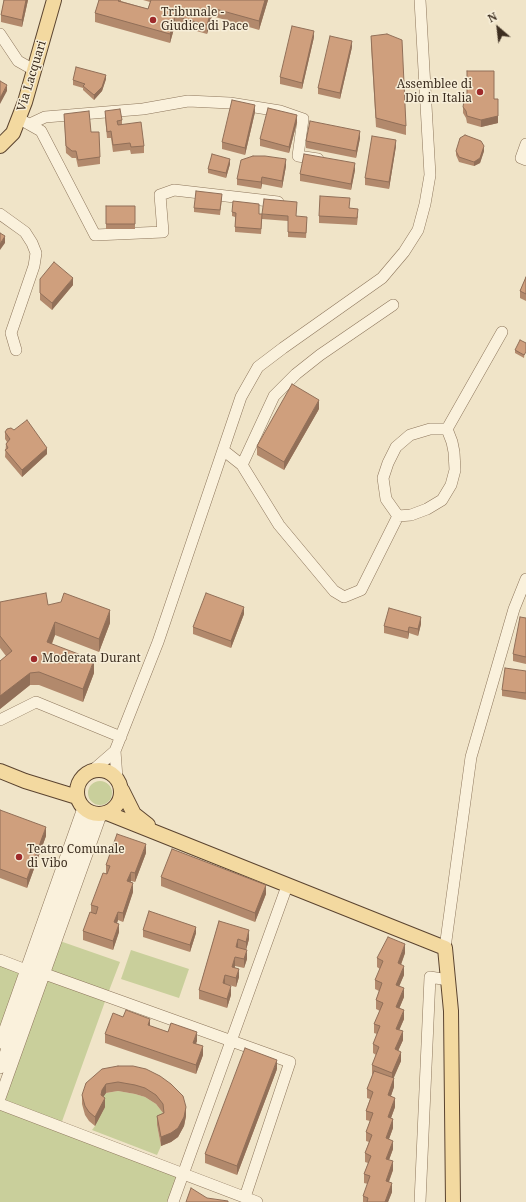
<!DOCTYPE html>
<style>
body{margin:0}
#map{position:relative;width:526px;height:1202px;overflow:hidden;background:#f0e4c8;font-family:"Noto Serif",serif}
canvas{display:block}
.north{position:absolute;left:478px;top:8px;width:40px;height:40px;-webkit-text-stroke:3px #f7eed8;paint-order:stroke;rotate:332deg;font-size:11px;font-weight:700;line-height:16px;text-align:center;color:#3d2e20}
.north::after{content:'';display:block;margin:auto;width:14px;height:18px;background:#3d2e20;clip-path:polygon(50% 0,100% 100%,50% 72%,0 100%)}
</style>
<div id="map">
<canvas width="526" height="1202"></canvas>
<div class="north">N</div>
</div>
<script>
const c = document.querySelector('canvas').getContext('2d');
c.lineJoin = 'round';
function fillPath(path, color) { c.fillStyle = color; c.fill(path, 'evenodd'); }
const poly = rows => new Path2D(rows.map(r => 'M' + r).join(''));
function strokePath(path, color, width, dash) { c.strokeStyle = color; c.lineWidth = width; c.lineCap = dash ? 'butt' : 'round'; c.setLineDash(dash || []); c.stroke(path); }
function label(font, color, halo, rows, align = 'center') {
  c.font = font + ' "Noto Serif",serif'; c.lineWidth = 3; c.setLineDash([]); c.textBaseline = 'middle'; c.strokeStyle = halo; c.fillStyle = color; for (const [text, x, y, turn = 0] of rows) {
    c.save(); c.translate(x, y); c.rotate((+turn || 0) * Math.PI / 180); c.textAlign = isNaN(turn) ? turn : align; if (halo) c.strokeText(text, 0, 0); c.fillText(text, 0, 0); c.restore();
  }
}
fillPath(poly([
 '88 793a12 12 0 1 1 24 0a12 12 0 1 1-24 0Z',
 [57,940,120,962,107,996,60,1127,183,1173,173,1202,0,1202,0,1098],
 [131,950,189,969,179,998,121,979],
 [0,960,26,970,0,1043],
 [118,1091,135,1094,145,1097,156,1104,163,1113,164,1122,157,1125,161,1146,157,1155,92,1130,95,1126,102,1099,106,1093]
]), '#c9cf9b');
const minor = poly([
 [0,34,18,61,34,70],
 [18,118,41,131,95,235,163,232,160,195,174,190,278,202],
 [30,124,45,117,143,109,188,101,230,103,280,111,303,119,298,156,318,159],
 [526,144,521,158,526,160],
 [0,214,25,232,32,243,36,253,34,266,11,333,16,350],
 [393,305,320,355,296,374,274,396,242,465,279,525,334,591,344,597,361,590,398,516],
 [447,429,452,442,454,452,455,470,451,485,442,500,427,509,411,515,398,516,386,499,383,478,388,463,396,447,410,435,430,429,447,429,502,332],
 [223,450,242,465],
 [0,720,36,702,121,737],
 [92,771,115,751],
 [117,778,115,751,158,642,241,397,258,367,283,348,382,278,404,252,418,230,425,204,430,175,420,0],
 [445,948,471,757,514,609,526,579],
 [0,960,26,970],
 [45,974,290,1062,245,1197],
 [0,1043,83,808],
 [0,1068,91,813],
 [0,1098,101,815],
 [0,1104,257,1202],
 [173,1202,287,886],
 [420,1202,430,977,448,980]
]);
const major = poly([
 [0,146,13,133,25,102,54,0],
 '77 792a22 22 0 1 1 44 0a22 22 0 1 1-44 0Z',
 [0,771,25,781,77,797],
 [122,790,134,814,148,825],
 [107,813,445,948,451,1011,453,1202]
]);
strokePath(minor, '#8d765c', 12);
strokePath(major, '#5b4430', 16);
strokePath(minor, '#faf1dc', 11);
strokePath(major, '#f3d9a0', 14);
fillPath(poly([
 [4,0,28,0,22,27,1,22,1,15],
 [99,0,121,0,121,1,148,9,150,2,143,0,268,0,259,30,212,16,207,34,175,25,170,43,95,22,95,13],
 [371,36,406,126,406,135,376,127,371,45],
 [314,37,302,89,280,84,280,77],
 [352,47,340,99,318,94,318,88],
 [106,79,102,91,94,100,83,90,83,88,73,85,73,80],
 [494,99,498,123,481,127,467,123,466,118,463,113,463,107],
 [105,111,122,120,122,125,144,146,144,153,131,154,130,150,113,152,111,138,107,138,105,117],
 [255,112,245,155,222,149,222,142],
 [64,114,91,132,100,157,100,164,78,167,76,158,72,158,66,153],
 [297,122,289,153,260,146,260,139],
 [360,138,356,158,306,148,306,141],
 [396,146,389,189,365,185,365,178],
 [456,151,484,151,480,163,474,166,459,162,456,155],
 [230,164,226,178,208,173,208,169],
 [286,166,282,188,262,184,261,189,237,185,237,179],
 [355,170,351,190,300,181,300,174],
 [222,198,220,215,194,212,194,208],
 [106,206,135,206,135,229,106,229],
 [350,208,358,216,357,225,319,223,319,216],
 [232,212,259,214,296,216,307,222,306,238,288,237,288,221,262,219,261,234,235,232,235,217,232,216],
 [526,277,526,301,520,298,520,291],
 [40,279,73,285,52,310,40,300],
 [526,343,524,358,515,353,515,350],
 [319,409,284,470,257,455,257,446],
 [14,430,47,454,22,477,5,457,6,444,7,442,5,439,5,432],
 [0,602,48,605,110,623,99,652,55,635,52,644,94,673,83,702,39,685,30,685,0,709,0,661,6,656,0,648],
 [244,614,231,648,193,634,193,627],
 [526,618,526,664,513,661,513,654],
 [421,624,418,636,409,633,408,639,384,633,384,626],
 [526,671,526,700,502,696,502,690],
 [0,810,46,836,27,888,0,878],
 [146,853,135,882,131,881,130,882,133,892,123,922,118,920,117,923,119,932,113,950,83,940,83,931,91,913,91,905,106,874,106,865],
 [161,877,266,894,255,922,161,886],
 [219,921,249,939,246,950,247,959,244,968,235,966,235,967,239,977,236,987,225,984,231,995,227,1008,199,999,199,990],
 [143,930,196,933,190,952,143,937],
 [405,953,401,965,404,975,399,986,404,997,399,1009,404,1019,399,1030,403,1040,398,1051,401,1061,393,1078,394,1087,391,1096,395,1107,391,1118,393,1128,389,1139,393,1149,389,1160,393,1170,389,1182,392,1192,388,1202,363,1202,363,1196,368,1184,364,1183,364,1174,368,1163,365,1162,365,1153,369,1142,366,1141,366,1132,370,1121,366,1120,366,1111,370,1099,367,1098,367,1089,373,1075,372,1074,372,1065,376,1055,373,1053,373,1044,377,1034,374,1033,374,1024,380,1011,376,1009,376,1000,379,991,375,989,375,980,380,969,377,967,377,958],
 [150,1026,197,1041,196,1043,203,1055,196,1074,105,1043,105,1034],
 [118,1066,186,1116,184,1126,178,1137,171,1142,161,1146,157,1125,157,1116,163,1113,156,1104,145,1097,135,1094,118,1091,106,1093,103,1097,105,1107,95,1126,89,1121,85,1115,82,1104,82,1095],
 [277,1069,237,1175,205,1163,205,1154]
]), '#b2896c');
fillPath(poly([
 [26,0,28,0,22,27,22,20],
 [265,0,268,0,259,30,259,21],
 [212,8,212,16,207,34,207,25],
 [175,16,175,25,170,43,170,34],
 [314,31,314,37,302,89,302,83],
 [352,41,352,47,340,99,340,93],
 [106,75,106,79,102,91,94,100,94,95],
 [7,85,7,91,0,104,0,98],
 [498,99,498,123,481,127,481,120],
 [255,105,255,112,245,155,245,148],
 [297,115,297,122,289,153,289,147],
 [360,131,360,138,356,158,356,151],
 [396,140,396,146,389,189,389,182],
 [484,146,484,151,480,163,474,166,474,162],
 [230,159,230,164,226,178,226,173],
 [286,159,286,166,282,188,282,181],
 [355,163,355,170,351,190,351,184],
 [262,177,262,184,261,189,261,182],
 [5,236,5,243,0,250,0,244],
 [73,278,73,285,52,310,52,303],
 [319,400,319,409,284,470,284,462],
 [47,448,47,454,22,477,22,470],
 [244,607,244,614,231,648,231,641],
 [110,610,110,623,99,652,99,639],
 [421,617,421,624,418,636,418,629],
 [55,622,55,635,47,655,47,642],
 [409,627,409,633,408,639,408,632],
 [94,660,94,673,83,702,83,689],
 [30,673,30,685,0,709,0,696],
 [46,827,46,836,27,888,27,879],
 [146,844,146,853,135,882,135,873],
 [131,872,131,881,127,890,127,881],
 [133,883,133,892,123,922,123,913],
 [266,885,266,894,255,922,255,913],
 [118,912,118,920,114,931,114,922],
 [119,924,119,932,113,950,113,941],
 [196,927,196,933,190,952,190,945],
 [249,930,249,939,246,950,246,942],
 [238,939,238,948,236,947],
 [405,944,405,953,398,972,398,963],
 [247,950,247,959,244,968,244,959],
 [235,957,235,966,232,976,232,967],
 [404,966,404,975,396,994,396,985],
 [239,969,239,977,236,987,236,978],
 [225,975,225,984,223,983],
 [231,986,231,995,227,1008,227,999],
 [404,988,404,997,396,1016,396,1007],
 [404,1010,404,1019,396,1038,396,1029],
 [150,1019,150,1028,148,1025],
 [403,1031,403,1040,395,1058,395,1049],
 [197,1032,197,1041,193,1051,193,1043],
 [203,1046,203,1055,196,1074,196,1065],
 [401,1052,401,1061,392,1082,392,1073],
 [277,1060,277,1069,237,1175,237,1166],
 [394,1078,394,1087,388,1104,388,1095],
 [106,1084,106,1093,102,1099,101,1095,102,1090],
 [105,1098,105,1107,95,1126,95,1117],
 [395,1098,395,1107,388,1126,388,1117],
 [186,1107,186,1116,184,1126,178,1137,171,1142,161,1146,161,1137],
 [393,1119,393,1128,386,1147,386,1138],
 [393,1141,393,1149,386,1168,386,1159],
 [393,1161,393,1170,386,1189,386,1181],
 [392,1183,392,1192,388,1202,385,1202]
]), '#916f58');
const building = poly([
 [4,0,26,0,22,20,1,15,4,0],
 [99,0,119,0,118,1,148,9,151,0,265,0,259,21,212,8,207,25,175,16,170,34,95,13,99,0],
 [292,26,314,31,302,83,280,77,292,26],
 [387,34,402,40,406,126,376,118,371,36,387,34],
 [330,36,352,41,340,93,318,88,330,36],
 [76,67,106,75,102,87,94,95,83,86,85,84,73,80,76,67],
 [467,71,494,71,494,99,498,99,498,116,481,120,467,116,466,111,463,107,464,101,467,99,467,71],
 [0,81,7,85,0,98,0,81],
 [232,100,255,105,245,148,222,142,232,100],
 [268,108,297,115,289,147,260,139,268,108],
 [120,109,122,120,117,121,118,125,141,122,144,146,131,147,130,143,113,145,111,131,107,132,105,111,120,109],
 [89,111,91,132,99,132,100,157,78,160,76,151,72,151,66,146,64,114,89,111],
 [310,121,360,131,356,151,306,141,310,121],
 [465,135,481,141,484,146,480,158,474,162,459,157,456,151,460,138,465,135],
 [372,136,396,140,389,182,365,178,372,136],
 [212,154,230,159,226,173,208,169,212,154],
 [304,154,355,163,351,184,300,174,304,154],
 [253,156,265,156,286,159,282,181,262,177,261,182,237,179,241,160,253,156],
 [196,191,222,194,220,210,194,208,196,191],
 [320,196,350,198,349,208,358,209,357,218,319,216,320,196],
 [264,199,297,202,296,216,307,217,306,233,288,232,288,216,262,214,261,229,235,227,236,213,232,212,233,201,259,204,259,214,262,214,264,199],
 [106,206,135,206,135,224,106,224,106,206],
 [0,233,5,236,0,244,0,233],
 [54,262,73,278,52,303,40,293,40,279,54,262],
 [526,277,526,294,520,291,526,277],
 [520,340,526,343,526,352,524,355,515,350,520,340],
 [292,384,319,400,284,462,257,446,292,384],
 [27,420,47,448,22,470,5,450,8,448,6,444,10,439,5,432,7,429,11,428,14,430,27,420],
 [46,593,48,605,61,602,64,593,110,610,99,639,55,622,47,642,94,660,83,689,39,672,30,673,0,696,0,661,12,651,0,636,0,602,46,593],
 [206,593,244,607,231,641,193,627,206,593],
 [389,608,421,617,418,629,409,627,408,632,384,626,389,608],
 [520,617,526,618,526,657,513,654,520,617],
 [505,668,526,671,526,693,502,690,505,668],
 [0,810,46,827,27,879,0,869,0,810],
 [117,834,146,844,135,873,131,872,127,881,133,883,123,913,118,912,114,922,119,924,113,941,83,931,90,912,96,914,98,907,91,905,103,873,107,874,110,866,106,865,117,834],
 [172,849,266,885,255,913,161,877,172,849],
 [149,911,196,927,190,945,143,930,149,911],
 [219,921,249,930,246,942,238,939,236,947,247,950,244,959,235,957,232,967,239,969,236,978,225,975,223,983,231,986,227,999,199,990,219,921],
 [388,937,405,944,398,963,404,966,396,985,404,988,396,1007,404,1010,396,1029,403,1031,395,1049,401,1052,392,1073,372,1065,379,1047,373,1044,380,1026,374,1024,383,1003,376,1000,382,983,375,980,383,961,377,958,388,937],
 [126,1010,150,1019,148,1025,168,1032,171,1023,197,1032,193,1043,203,1046,196,1065,105,1034,113,1013,123,1017,126,1010],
 [245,1048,277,1060,237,1166,205,1154,245,1048],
 [118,1066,133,1066,146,1069,160,1076,171,1084,183,1096,186,1107,184,1117,178,1128,171,1133,161,1137,157,1116,164,1113,163,1104,156,1095,145,1088,135,1085,118,1082,106,1084,102,1090,101,1095,105,1098,95,1117,89,1112,85,1106,82,1095,86,1083,102,1069,118,1066],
 [374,1071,394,1078,388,1095,395,1098,388,1117,393,1119,386,1138,393,1141,386,1159,393,1161,386,1181,392,1183,385,1202,367,1202,368,1198,363,1196,370,1176,364,1174,371,1156,365,1153,372,1135,366,1132,373,1113,366,1111,373,1092,367,1089,374,1071],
 [191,1188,207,1198,228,1201,228,1202,186,1202,191,1188]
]);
fillPath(building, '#cf9f7d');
strokePath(building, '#916f58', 1);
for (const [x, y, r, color] of [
 [153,20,4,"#9e2a2b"],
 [480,92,4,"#9e2a2b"],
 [34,659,4,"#9e2a2b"],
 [19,857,4,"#9e2a2b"]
]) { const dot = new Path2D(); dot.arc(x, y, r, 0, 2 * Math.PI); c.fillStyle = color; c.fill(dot); strokePath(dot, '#f7eed8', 1.5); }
label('12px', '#3d2e20', '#f7eed8', [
 ["Tribunale -",161,13],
 ["Giudice di Pace",161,27],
 ["Assemblee di",472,85,"right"],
 ["Dio in Italia",472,99,"right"],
 ["Moderata Durant",42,659],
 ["Teatro Comunale",27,850],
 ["di Vibo",27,864]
], 'left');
label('12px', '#3d2e20', '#f7eed8', [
 ["Via Lacquari",32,76,-73]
]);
</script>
